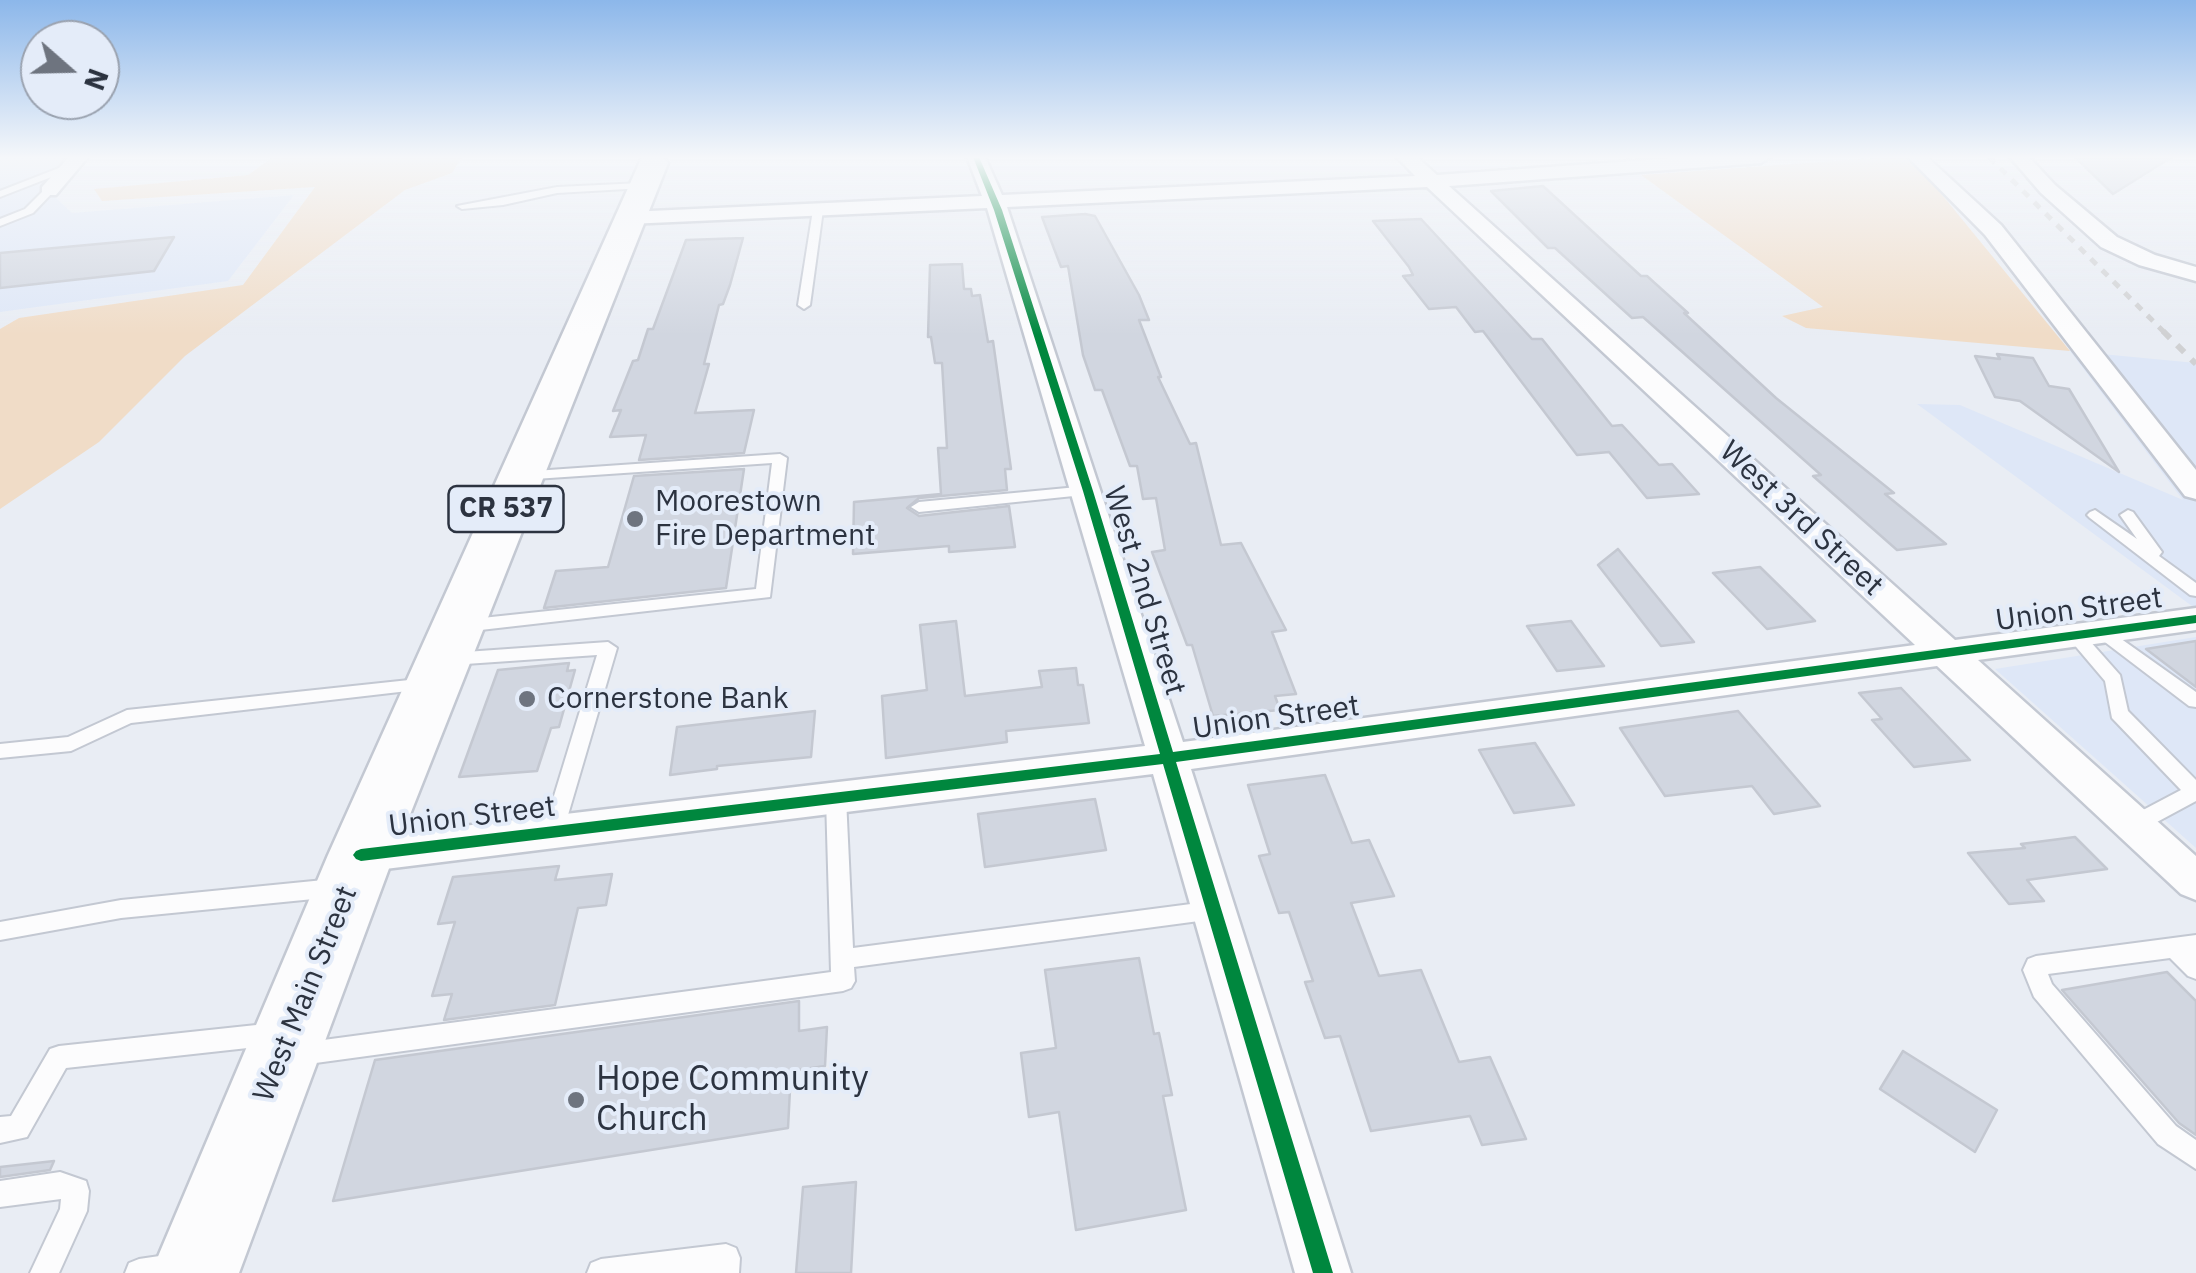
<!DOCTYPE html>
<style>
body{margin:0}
#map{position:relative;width:2196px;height:1273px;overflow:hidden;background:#e9edf4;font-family:"IBM Plex Sans",sans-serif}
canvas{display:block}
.north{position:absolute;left:20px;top:20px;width:100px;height:100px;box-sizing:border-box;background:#e4ecf9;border:2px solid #9aa2af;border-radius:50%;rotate:110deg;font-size:28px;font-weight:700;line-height:40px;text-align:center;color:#2c3340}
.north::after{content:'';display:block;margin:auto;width:35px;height:45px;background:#6e747f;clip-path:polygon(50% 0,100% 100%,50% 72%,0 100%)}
</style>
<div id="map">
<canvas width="2196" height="1273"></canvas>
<div class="north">N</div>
</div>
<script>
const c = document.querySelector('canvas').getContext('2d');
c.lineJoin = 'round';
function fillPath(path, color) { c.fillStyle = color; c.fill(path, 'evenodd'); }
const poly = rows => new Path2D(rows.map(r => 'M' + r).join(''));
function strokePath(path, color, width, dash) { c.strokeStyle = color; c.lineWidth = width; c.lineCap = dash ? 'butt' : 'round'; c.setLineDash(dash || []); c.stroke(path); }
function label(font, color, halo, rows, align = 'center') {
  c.font = font + ' "IBM Plex Sans",sans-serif'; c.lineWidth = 8; c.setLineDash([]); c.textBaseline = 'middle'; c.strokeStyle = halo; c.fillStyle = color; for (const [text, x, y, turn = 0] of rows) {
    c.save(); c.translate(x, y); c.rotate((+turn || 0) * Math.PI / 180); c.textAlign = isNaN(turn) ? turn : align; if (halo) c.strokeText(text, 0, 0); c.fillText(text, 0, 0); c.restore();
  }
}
fillPath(poly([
 [0,157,80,157,49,191,72,213,294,195,228,281,0,312],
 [2070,351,2196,363,2196,609,1917,404,1960,405,2183,500],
 [2196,637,2196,848,1995,669]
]), '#dee7f7');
fillPath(poly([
 [273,157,462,157,452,173,405,190,185,356,99,442,0,509,0,329,19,318,243,285,315,187,102,201,94,189,248,175],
 [1888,157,1911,157,2070,351,1806,328,1782,316,1823,307,1641,175]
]), '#f0dcc7');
const building = poly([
 [2075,157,2172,157,2113,194,2075,157],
 [1543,186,1641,276,1647,276,1688,313,1684,313,1776,398,1894,493,1885,494,1946,544,1897,550,1813,476,1821,475,1643,317,1632,318,1555,248,1548,248,1491,191,1543,186],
 [1085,214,1095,216,1139,295,1149,320,1139,320,1161,377,1158,377,1190,444,1196,443,1221,545,1241,543,1286,630,1272,632,1296,694,1275,696,1280,710,1213,716,1192,645,1187,645,1152,552,1165,550,1156,498,1143,499,1137,466,1130,466,1102,390,1095,390,1083,355,1068,266,1061,267,1042,217,1085,214],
 [1421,219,1532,339,1542,339,1612,426,1622,425,1659,465,1672,464,1699,494,1647,498,1609,452,1577,455,1483,331,1475,332,1456,307,1429,309,1403,276,1413,275,1409,267,1373,221,1421,219],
 [174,237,154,271,0,288,0,253,174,237],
 [743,238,730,285,723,304,719,305,704,364,709,364,695,413,754,410,744,453,639,460,646,435,610,437,621,410,613,411,633,361,638,360,648,329,653,329,686,240,743,238],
 [962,264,964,289,971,289,972,296,980,295,988,342,993,341,1011,469,1005,469,1007,490,919,498,907,508,919,516,1009,506,1015,547,949,552,949,546,853,554,854,502,941,494,938,448,947,448,942,363,935,363,931,337,928,337,930,265,962,264],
 [1997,354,2033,358,2049,386,2069,389,2119,472,2020,401,1995,397,1975,356,2000,359,1997,354],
 [744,469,726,588,544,608,556,571,608,567,634,476,744,469],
 [1618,549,1694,642,1661,646,1598,565,1618,549],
 [1760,567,1815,621,1767,629,1713,573,1760,567],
 [956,621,965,696,1042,687,1039,671,1076,668,1078,685,1083,685,1089,723,1006,731,1007,742,886,758,882,696,927,690,920,625,956,621],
 [1571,621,1604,666,1557,671,1527,626,1571,621],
 [2196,641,2196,687,2146,649,2196,641],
 [569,663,567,671,575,670,559,727,551,728,537,771,459,777,498,670,569,663],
 [1901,688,1970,760,1914,767,1872,720,1882,719,1859,693,1901,688],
 [815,711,811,757,717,766,717,769,670,775,677,727,815,711],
 [1738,711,1820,806,1774,814,1752,786,1665,796,1620,728,1738,711],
 [1535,743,1574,805,1514,813,1479,750,1535,743],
 [1325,775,1352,843,1369,840,1394,896,1351,903,1379,976,1421,970,1459,1062,1490,1057,1526,1139,1482,1145,1470,1116,1371,1131,1340,1036,1325,1038,1305,982,1313,981,1289,912,1279,913,1259,856,1270,854,1248,785,1325,775],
 [1095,799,1106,850,985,867,978,814,1095,799],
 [2075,837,2107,869,2027,880,2044,901,2009,904,1968,853,2025,848,2021,844,2075,837],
 [559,866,555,880,612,874,606,905,578,908,555,1005,444,1020,452,994,432,996,455,922,438,924,453,877,559,866],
 [1139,958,1154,1034,1159,1033,1172,1095,1163,1096,1186,1210,1076,1230,1059,1112,1029,1117,1021,1053,1056,1048,1045,970,1139,958],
 [2167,972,2196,1001,2196,1135,2179,1123,2062,990,2167,972],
 [799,1001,799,1031,827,1027,825,1066,791,1071,788,1128,333,1201,375,1060,799,1001],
 [1903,1051,1997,1110,1975,1152,1880,1089,1903,1051],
 [54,1161,50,1170,0,1177,0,1167,54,1161],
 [856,1182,851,1273,796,1273,803,1187,856,1182]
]);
fillPath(building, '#d1d6e0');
strokePath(building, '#c4c8d1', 2.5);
const lane = poly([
 [69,164,74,167,72,169,0,197,0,191,69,164],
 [641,183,646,186,644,188,557,193,503,205,462,209,457,206,557,187,641,183],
 [45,189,54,191,33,213,0,226,0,219,25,209,45,189],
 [818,207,823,210,810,305,804,309,798,305,813,210,818,207],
 [780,454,787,458,770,597,463,632,454,626,463,620,756,589,772,463,520,480,513,476,520,472,780,454],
 [1088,486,1093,488,1096,491,1093,494,919,512,911,507,919,502,1088,486],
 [2095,510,2137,539,2120,515,2128,510,2133,512,2162,552,2159,556,2196,583,2196,596,2190,595,2090,518,2087,515,2090,512,2095,510],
 [2103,626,2196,692,2196,707,2189,706,2097,636,2094,632,2103,626],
 [2075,629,2081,631,2120,675,2128,711,2196,780,2196,801,2157,822,2130,829,2123,827,2120,821,2123,815,2145,809,2181,790,2112,718,2105,681,2066,635,2075,629],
 [608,642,617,648,563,832,560,838,553,840,546,838,543,832,597,655,451,665,442,659,451,653,608,642],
 [428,678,437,684,434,688,131,723,71,751,0,758,0,744,68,737,127,710,428,678],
 [836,790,843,793,846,798,853,948,1214,901,1222,904,1225,910,1222,916,1214,919,854,967,855,981,851,988,843,991,301,1065,292,1062,289,1054,292,1046,301,1043,831,972,826,798,829,793,836,790],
 [334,879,342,882,345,888,342,894,334,897,121,918,0,940,0,922,121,900,334,879],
 [2196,935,2196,979,2188,976,2170,958,2048,974,2052,984,2176,1126,2196,1140,2196,1169,2158,1144,2034,997,2023,970,2028,959,2036,956,2196,935],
 [275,1023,284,1026,287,1034,284,1042,275,1045,66,1068,27,1137,0,1143,0,1117,11,1116,50,1049,59,1046,275,1023],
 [60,1172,86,1181,89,1191,87,1211,59,1273,30,1273,60,1209,61,1199,0,1207,0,1181,60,1172],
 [726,1244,736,1248,740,1258,739,1273,587,1273,591,1263,601,1259,726,1244],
 [173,1254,183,1258,187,1268,185,1273,125,1273,129,1263,139,1259,173,1254]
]);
const street = poly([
 [69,157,88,157,56,195,42,195,42,187,69,157],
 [967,157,985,157,1002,195,1415,176,1397,157,1417,157,1437,175,1689,157,1770,157,1761,163,1449,186,1955,640,2196,608,2196,630,1978,660,2196,856,2196,900,2181,894,1937,666,1191,769,1351,1273,1295,1273,1153,774,361,872,346,867,340,855,346,843,361,838,1145,746,987,208,628,224,618,218,628,212,982,196,967,157],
 [1427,187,1915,645,1183,742,1007,207,1427,187],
 [1908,157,1927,157,2001,225,2196,470,2196,499,2185,496,1985,235,1908,157],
 [2010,157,2029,157,2055,185,2117,237,2155,255,2196,267,2196,281,2139,265,2101,247,2041,193,2010,157]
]);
const primary = poly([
 [642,157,663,157,668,163,394,855,239,1273,151,1273,328,855,642,157]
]);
strokePath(lane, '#c3c8d2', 4);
strokePath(street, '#c3c8d2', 5);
strokePath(primary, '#c3c8d2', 5);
fillPath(lane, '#fcfcfd');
fillPath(street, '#fcfcfd');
fillPath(primary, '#fcfcfd');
strokePath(poly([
 [1989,157,2166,334]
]), '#d0d1d3', 5, [8, 8]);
strokePath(poly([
 [2163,331,2196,364]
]), '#d0d1d3', 6, [10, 10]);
fillPath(poly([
 [973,157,979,157,1002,210,1093,491,1173,752,2196,615,2196,623,1176,762,1333,1273,1313,1273,1163,764,361,861,356,859,353,855,356,851,361,849,1160,754,1083,491,994,210,973,157]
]), '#00873e');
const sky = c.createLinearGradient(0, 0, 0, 335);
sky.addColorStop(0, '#8cb7ea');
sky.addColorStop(0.47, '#f5f7fa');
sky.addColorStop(1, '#f5f7fa00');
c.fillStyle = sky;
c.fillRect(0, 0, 2196, 335);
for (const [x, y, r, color] of [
 [635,519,10,"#6e747f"],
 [527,699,10,"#6e747f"],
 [576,1100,10,"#6e747f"]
]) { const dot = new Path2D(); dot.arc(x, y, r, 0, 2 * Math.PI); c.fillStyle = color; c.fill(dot); strokePath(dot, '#e4ecf9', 4); }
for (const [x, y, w] of [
 [506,509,115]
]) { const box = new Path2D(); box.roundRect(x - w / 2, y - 23, w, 46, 8); c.fillStyle = '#e4ecf9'; c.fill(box); strokePath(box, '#2c3340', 2.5); }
label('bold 28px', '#2c3340', null, [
 ["CR 537",506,509]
]);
label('30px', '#2c3340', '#e4ecf9', [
 ["Moorestown",655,502],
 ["Fire Department",655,536],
 ["Cornerstone Bank",547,699]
], 'left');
label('30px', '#2c3340', '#e4ecf9', [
 ["West 3rd Street",1801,519,43],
 ["West 2nd Street",1144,591,73],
 ["Union Street",2079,610,-8],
 ["Union Street",1276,718,-8],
 ["Union Street",472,817,-7],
 ["West Main Street",306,994,-68]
]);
label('35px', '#2c3340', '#e4ecf9', [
 ["Hope Community",596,1080],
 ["Church",596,1120]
], 'left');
</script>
